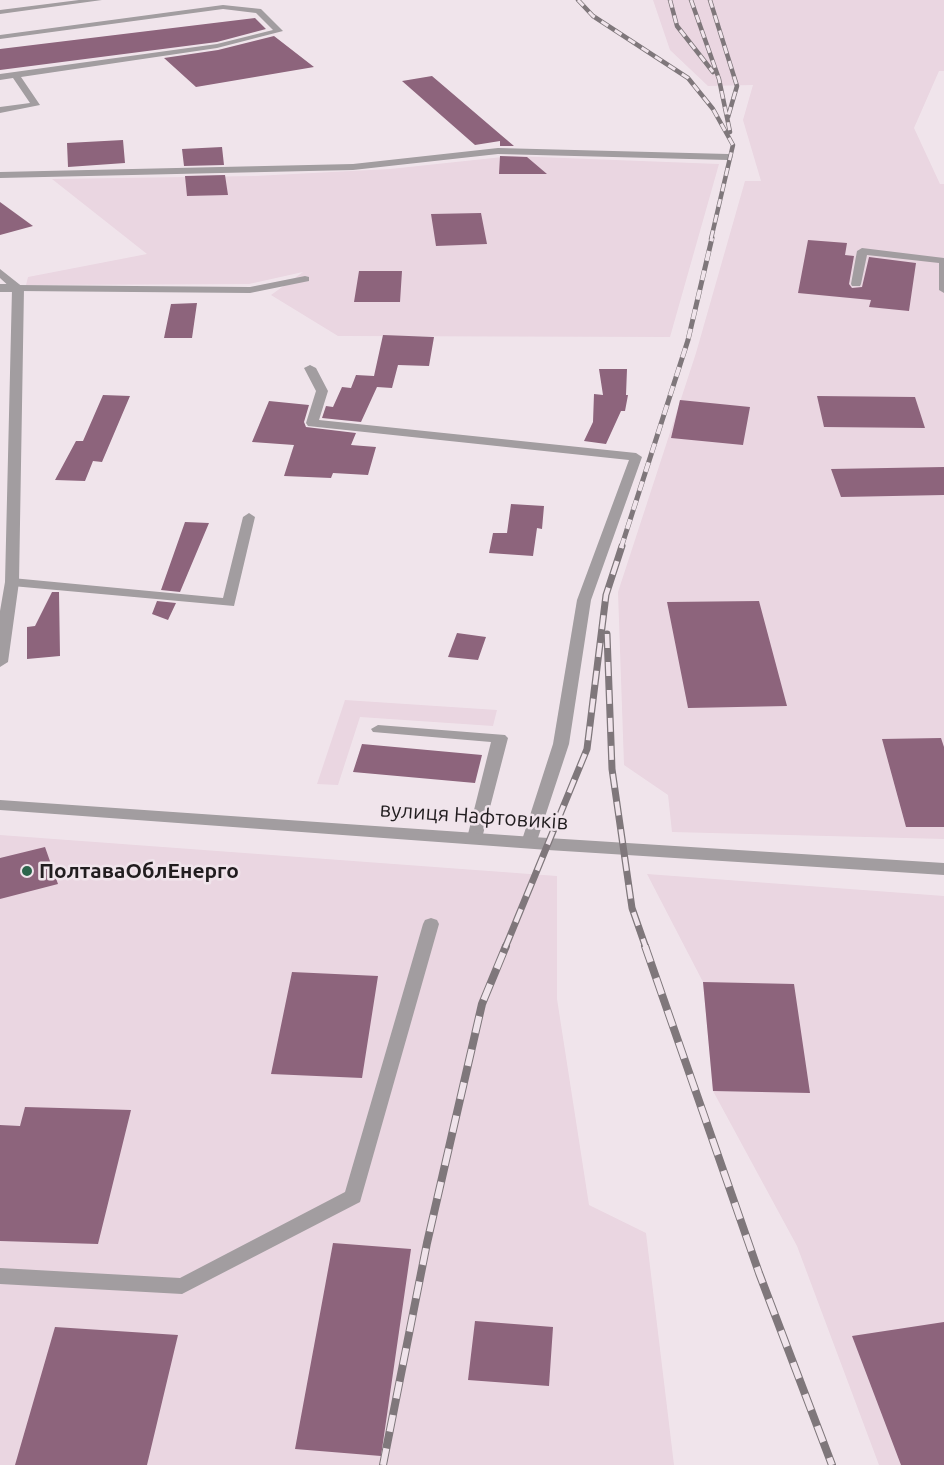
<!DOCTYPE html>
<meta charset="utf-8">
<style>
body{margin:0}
canvas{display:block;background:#f0e4eb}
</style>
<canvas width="944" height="1465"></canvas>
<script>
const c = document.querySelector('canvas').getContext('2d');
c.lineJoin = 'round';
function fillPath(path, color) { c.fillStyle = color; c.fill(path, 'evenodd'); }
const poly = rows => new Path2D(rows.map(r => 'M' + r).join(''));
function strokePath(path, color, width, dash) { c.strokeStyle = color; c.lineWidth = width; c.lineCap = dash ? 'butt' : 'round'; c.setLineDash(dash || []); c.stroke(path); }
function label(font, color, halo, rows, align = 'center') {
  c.font = font + ' Ubuntu,sans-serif'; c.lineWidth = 5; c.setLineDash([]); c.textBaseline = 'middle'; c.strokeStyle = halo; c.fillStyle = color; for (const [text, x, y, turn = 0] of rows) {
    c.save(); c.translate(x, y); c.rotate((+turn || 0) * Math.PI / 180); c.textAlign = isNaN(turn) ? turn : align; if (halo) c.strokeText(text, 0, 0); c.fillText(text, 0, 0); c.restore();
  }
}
fillPath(poly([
 [653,0,944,0,944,71,939,71,914,128,940,184,944,184,944,839,672,832,668,795,624,765,618,592,696,353,745,181,761,181,743,120,753,85,708,86,670,50],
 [512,156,719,164,670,337,338,336,271,295,303,272,249,284,26,285,28,277,147,254,52,179,255,176,390,169],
 [345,700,497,710,493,726,360,717,338,785,317,784],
 [0,835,557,876,557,999,589,1205,646,1233,674,1465,0,1465],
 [647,874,944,896,944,1465,879,1465,797,1246,713,1091,703,982]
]), '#ead6e1');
fillPath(poly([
 [255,18,266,29,217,42,0,70,0,49],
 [274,36,314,67,196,87,164,58,218,50],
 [432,76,501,135,514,146,500,146,500,141,475,145,402,81],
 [123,140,125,163,68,167,67,143],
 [222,147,224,165,184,166,182,149],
 [500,156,527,157,547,174,499,174],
 [225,175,228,195,187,196,185,176],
 [0,202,33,226,0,235],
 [481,213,487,244,436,246,431,214],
 [808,240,847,243,845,255,854,256,849,284,852,288,862,287,869,257,916,263,909,311,869,307,871,300,798,293],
 [359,271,402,271,400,302,354,302],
 [197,303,192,338,164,338,171,304],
 [383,335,434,337,429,366,398,365,392,388,377,387,361,422,322,418,326,406,333,407,342,387,351,388,356,375,374,376],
 [599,369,627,369,626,395,628,395,625,411,621,411,606,444,584,441,593,422,594,394,603,395],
 [103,395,130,396,102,462,93,461,85,481,55,480,76,441,83,441],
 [817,396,915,397,925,428,824,427],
 [680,400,750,407,743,445,671,438],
 [269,401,309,405,304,422,306,427,356,433,351,445,376,447,368,475,333,473,331,478,284,476,294,445,252,442],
 [944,467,944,495,841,497,831,469],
 [511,504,544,506,542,529,537,528,533,556,489,553,493,533,507,533],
 [185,522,209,523,180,592,161,590],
 [52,592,59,592,60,656,27,659,27,627,35,626],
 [157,601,176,603,168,620,152,614],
 [759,601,787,706,688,708,667,602],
 [457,633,486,637,478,660,448,657],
 [941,738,944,747,944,827,906,827,882,739],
 [362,744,482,755,475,783,353,772],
 [45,847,58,884,0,899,0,858],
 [292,972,378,976,362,1078,271,1074],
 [703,982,794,984,810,1093,713,1091],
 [25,1107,131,1110,98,1244,0,1241,0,1125,20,1126],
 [333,1243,411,1249,381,1456,295,1449],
 [475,1321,553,1327,549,1386,468,1380],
 [944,1322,944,1465,901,1465,852,1336],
 [55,1327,178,1335,147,1465,15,1465]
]), '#8d647c');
fillPath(poly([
 [79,0,102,0,0,14,0,10,79,0],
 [223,5,261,9,283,31,217,48,21,77,40,105,0,113,0,107,30,103,13,78,0,80,0,74,217,44,273,30,256,13,223,9,0,39,0,35,223,5],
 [498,148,728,154,733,157,728,160,498,154,353,170,0,178,0,172,353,164,498,148],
 [862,248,944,258,944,293,939,290,939,263,867,255,861,284,860,286,852,286,851,284,857,251,862,248],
 [305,276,309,277,309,281,250,293,18,291,13,288,18,285,250,287,305,276],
 [310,365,316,368,328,391,319,420,636,453,642,457,591,600,569,744,535,847,529,848,523,847,521,843,553,744,577,600,629,460,308,426,306,423,316,391,304,368,310,365],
 [249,513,255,517,234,606,12,586,5,582,12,578,223,598,243,517,249,513],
 [378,725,505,735,508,738,481,842,469,842,467,838,491,742,373,732,371,729,378,725],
 [431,918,437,920,439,924,360,1202,182,1294,0,1284,0,1268,180,1278,345,1192,423,924,425,920,431,918]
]), '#a29da0');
fillPath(poly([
 [0,284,18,284,24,288,18,292,0,292,0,284],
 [0,800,548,838,944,863,944,875,548,850,0,810,0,800]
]), '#a29da0');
fillPath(poly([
 [0,269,24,288,19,582,8,662,0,667,0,611,5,582,12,289,0,278,0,269]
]), '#a29da0');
const railFar3 = poly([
 [578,0,593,16,688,78,713,109,733,145,711,239],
 [670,0,677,26,713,72],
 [691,0,719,79,730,132],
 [710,0,737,86,728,117]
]);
const railFar2 = poly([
 [621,548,688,340,712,238]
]);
const railFar1 = poly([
 [607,634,612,769,632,908,646,948],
 [505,948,587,749,606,595,622,546]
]);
const rail = poly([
 [645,946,759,1273,832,1465],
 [383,1465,427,1243,482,1004,506,946]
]);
strokePath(railFar3, '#7f777b', 4.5);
strokePath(railFar2, '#7f777b', 5);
strokePath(railFar1, '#7f777b', 7);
strokePath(rail, '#7f777b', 8);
strokePath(railFar3, '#f0e4eb', 3, [8]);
strokePath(railFar2, '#f0e4eb', 4, [10]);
strokePath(railFar1, '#f0e4eb', 4.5, [14]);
strokePath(rail, '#f0e4eb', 6, [17]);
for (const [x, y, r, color] of [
 [27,871,6,"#2c654c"]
]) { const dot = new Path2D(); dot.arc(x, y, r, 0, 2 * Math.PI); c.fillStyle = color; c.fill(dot); strokePath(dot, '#f0e4eb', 2); }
label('21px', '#211d1f', '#f0e4eb', [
 ["вулиця Нафтовиків",474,816,4]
]);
label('bold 21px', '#211d1f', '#f0e4eb', [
 ["ПолтаваОблЕнерго",39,871]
], 'left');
</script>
